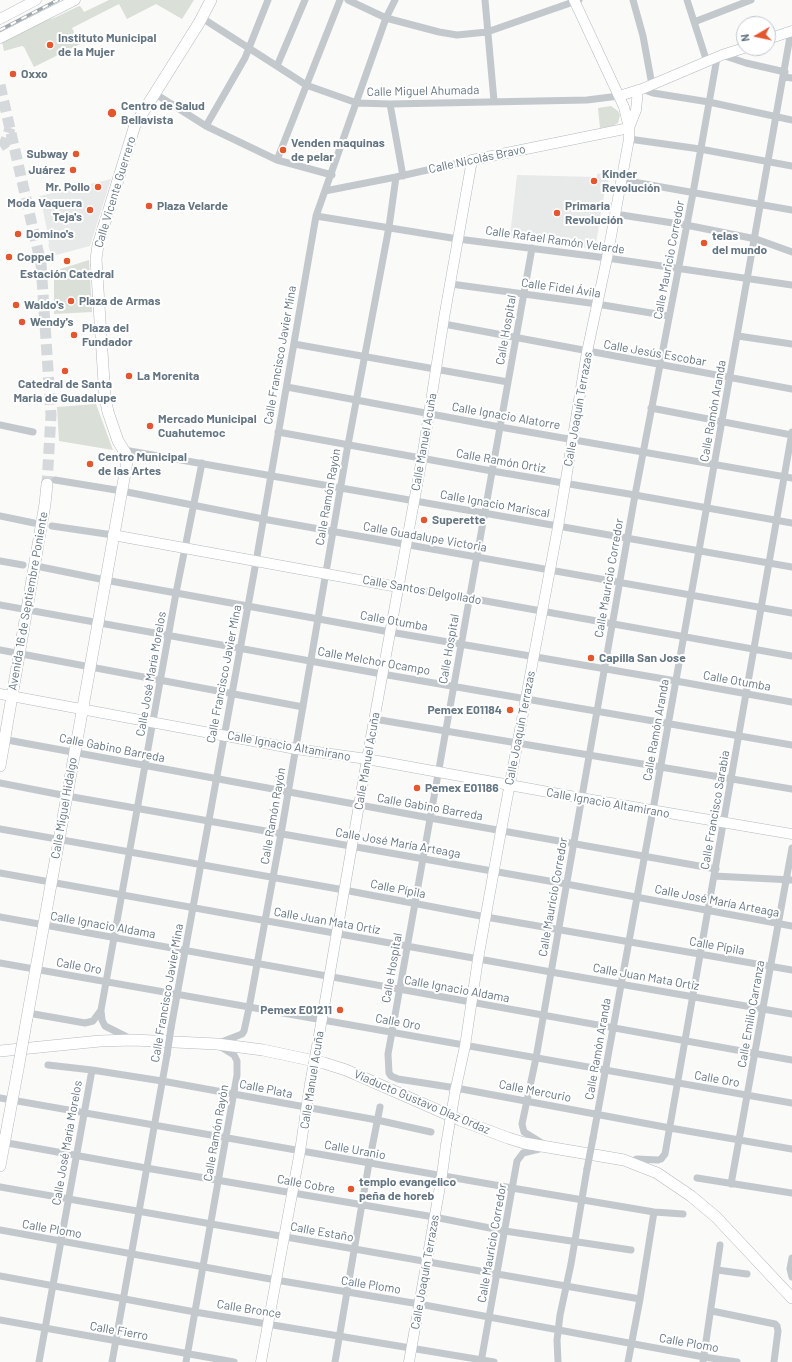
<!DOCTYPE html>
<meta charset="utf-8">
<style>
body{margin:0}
#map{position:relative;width:792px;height:1362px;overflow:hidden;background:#fafaf8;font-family:Barlow,sans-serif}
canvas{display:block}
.north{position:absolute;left:736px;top:16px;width:40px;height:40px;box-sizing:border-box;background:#fff;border:1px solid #c1c8cd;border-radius:50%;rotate:261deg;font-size:11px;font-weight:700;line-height:16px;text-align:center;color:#657683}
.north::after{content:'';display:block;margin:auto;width:14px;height:18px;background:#e4572e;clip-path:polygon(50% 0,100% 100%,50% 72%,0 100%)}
</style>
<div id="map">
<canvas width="792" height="1362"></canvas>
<div class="north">N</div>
</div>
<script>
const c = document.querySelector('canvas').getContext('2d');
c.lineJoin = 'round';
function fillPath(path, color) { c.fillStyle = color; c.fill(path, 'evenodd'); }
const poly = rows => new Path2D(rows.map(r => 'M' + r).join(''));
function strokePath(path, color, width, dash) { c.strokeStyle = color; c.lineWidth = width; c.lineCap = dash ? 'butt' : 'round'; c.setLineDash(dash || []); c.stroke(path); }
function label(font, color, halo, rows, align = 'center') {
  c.font = font + ' Barlow,sans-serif'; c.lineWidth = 4; c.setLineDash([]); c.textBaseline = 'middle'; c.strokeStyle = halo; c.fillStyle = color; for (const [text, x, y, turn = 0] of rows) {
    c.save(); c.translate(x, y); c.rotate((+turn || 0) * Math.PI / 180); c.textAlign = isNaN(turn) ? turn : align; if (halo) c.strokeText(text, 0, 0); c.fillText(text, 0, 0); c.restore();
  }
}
fillPath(poly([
 [602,173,602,176,609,178,607,189,599,189,605,190,595,249,510,236,517,175,597,177,597,174],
 [111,179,90,246,52,256,48,245,49,244,47,230,40,196]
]), '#e8e9e9');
fillPath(poly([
 [109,0,194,0,182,19,156,4,127,19,119,4,72,28,80,44,34,67,24,47,22,46,4,51,2,41,40,22,54,18,79,6,81,7,84,12],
 [611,106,618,111,620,115,618,123,613,126,600,128,598,108],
 [89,260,92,312,54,314,54,271],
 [96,404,113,450,59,441,57,407]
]), '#dadfd7');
strokePath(poly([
 [0,85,41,264,51,415,47,484],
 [0,146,5,143,10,128]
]), '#d5d9db', 11, [11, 5.5]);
const secondary = poly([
 [0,19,36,0],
 [0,38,75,0],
 [768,39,792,31],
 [619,96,642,89,722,55,744,48],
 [629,128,636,110,638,90],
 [113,535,398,587],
 [0,694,296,749,367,759,581,798,792,834],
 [320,1030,367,759,422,458,444,318,472,160,629,128],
 [455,1092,465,1046,478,959,501,831,558,527,587,352,607,258,629,139,629,128,624,107,574,0],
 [261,1362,300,1151,310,1084],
 [409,1362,442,1175,446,1145]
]);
const primary = poly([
 [0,766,45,504,47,484],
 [27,1018,127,462,126,454,118,441,108,412,105,398,96,259,98,245,135,125,199,23,211,0],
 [0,1051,100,1041,133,1040,217,1044,263,1050,324,1063,346,1070,460,1120,508,1138,524,1143,624,1160,657,1173,691,1196,716,1217,792,1298],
 [0,1166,18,1069]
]);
strokePath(secondary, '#b3babf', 11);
strokePath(primary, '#b5babe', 12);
strokePath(poly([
 [348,0,386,18,439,32,457,35,487,32,579,0],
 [485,0,494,101],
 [633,0,643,36,652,85],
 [687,0,707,62],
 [202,18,297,79,306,85,357,103,390,104,587,100,619,96],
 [694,22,751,0],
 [722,55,746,63,785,72],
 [277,66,305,0],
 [784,77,792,78],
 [642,89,653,93,709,102,792,120],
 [154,93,206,126,277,160,332,175],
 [390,104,403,176],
 [206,126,245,58,268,0],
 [629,139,700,149,792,166],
 [277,160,340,0],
 [622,180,792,210],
 [325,191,396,177,472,160],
 [615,214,686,225,756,239,792,252],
 [316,216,458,239,607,258,792,285],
 [532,248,392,1032,388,1054,389,1073,391,1076,398,1079,456,1088,670,1128,792,1149],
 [451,284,597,304,669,316],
 [444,324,792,389],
 [738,336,792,344],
 [294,344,508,382],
 [287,387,500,427,792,478],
 [651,408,792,435],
 [0,425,33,432],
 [278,432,492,471,635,495,792,523],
 [124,450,792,567],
 [55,480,122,491,263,519,792,613],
 [0,516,34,523],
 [52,526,113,535],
 [0,561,23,565],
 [41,567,105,580,390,632,676,681,792,702],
 [398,587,469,598,792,656],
 [0,605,382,674,792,745],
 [0,650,303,707],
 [374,719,792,789],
 [2,739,430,818,716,869],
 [0,783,67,796,566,884,792,926],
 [0,829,344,890,486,917,792,970],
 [0,873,551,972,792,1014],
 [714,876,792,880],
 [0,917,792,1060],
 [0,963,792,1103],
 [101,1011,102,1020,105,1026,131,1039],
 [28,1013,85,1023,93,1021,101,1010,176,593,202,463],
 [171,1028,256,562,316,216,386,18,395,0],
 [219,1043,242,1034,244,1031,249,1008,281,834,347,450,389,227,396,177],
 [48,1065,92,1070,162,1081,377,1120,431,1132],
 [0,1098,512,1188,654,1212,683,1214],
 [593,1138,653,810,791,31],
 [2,1142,146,1168,434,1217,505,1231,631,1250],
 [545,1145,524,1132,522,1124,536,1058,635,495,693,193,717,58],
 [633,1163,635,1160,637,1159,658,1160,661,1159,665,1154,792,432],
 [697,1178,792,1193],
 [731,1184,792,848],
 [0,1187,640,1299],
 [0,1230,276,1280,419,1304,704,1357,737,1362],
 [792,1258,790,1269,792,1277],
 [717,1270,747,1274],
 [0,1276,195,1312,494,1362],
 [712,1311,775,1324,777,1326,778,1331,774,1362],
 [0,1320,234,1362],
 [39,1362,92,1070],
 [112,1362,167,1055],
 [186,1362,237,1075,237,1061,234,1055,221,1047],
 [335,1362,369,1163,380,1107],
 [481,1362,517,1161,523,1153,543,1148],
 [558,1362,557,1340,560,1315,571,1264,587,1169],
 [628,1362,640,1299,654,1212],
 [703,1362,720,1245]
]), '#c3c8cc', 7);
strokePath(secondary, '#fff', 10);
strokePath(primary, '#fff', 11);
const rail = poly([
 [0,30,58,0]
]);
strokePath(rail, '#a2aab0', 3.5);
strokePath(rail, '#fff', 2, [6]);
const secondaryBridge = poly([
 [310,1084,320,1030],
 [446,1145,455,1092]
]);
const primaryBridge = poly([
 [18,1069,27,1018]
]);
strokePath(secondaryBridge, '#b3babf', 11, []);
strokePath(primaryBridge, '#b5babe', 12, []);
strokePath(poly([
 [167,1055,171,1028],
 [587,1169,593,1138]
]), '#c3c8cc', 7);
strokePath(secondaryBridge, '#fff', 10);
strokePath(primaryBridge, '#fff', 11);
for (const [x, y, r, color] of [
 [50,45,4,"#e4572e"],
 [13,74,4,"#e4572e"],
 [112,113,5,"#e4572e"],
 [283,150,4,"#e4572e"],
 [76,154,4,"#e4572e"],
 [73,170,4,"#e4572e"],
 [594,181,4,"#e4572e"],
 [98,187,4,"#e4572e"],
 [149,206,4,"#e4572e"],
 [90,210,4,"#e4572e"],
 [557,213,4,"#e4572e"],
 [18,234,4,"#e4572e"],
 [704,243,4,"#e4572e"],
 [9,257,4,"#e4572e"],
 [67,261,4,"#e4572e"],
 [71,301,4,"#e4572e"],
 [16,305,4,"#e4572e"],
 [22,322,4,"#e4572e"],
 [74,335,4,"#e4572e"],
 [65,371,4,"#e4572e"],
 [129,376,4,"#e4572e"],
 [150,426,4,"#e4572e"],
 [90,464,4,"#e4572e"],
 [424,520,4,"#e4572e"],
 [591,658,4,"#e4572e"],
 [510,710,4,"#e4572e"],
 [417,788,4,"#e4572e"],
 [340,1010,4,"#e4572e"],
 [351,1189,4,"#e4572e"]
]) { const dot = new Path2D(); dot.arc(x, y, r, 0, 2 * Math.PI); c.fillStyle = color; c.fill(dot); strokePath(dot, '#fff', 1.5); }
label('bold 12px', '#657683', '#fff', [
 ["Instituto Municipal",58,38],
 ["de la Mujer",58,52],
 ["Oxxo",21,74],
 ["Centro de Salud",121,106],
 ["Bellavista",121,120],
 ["Venden maquinas",291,143],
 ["de pelar",291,157],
 ["Subway",68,154,"right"],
 ["Juárez",65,170,"right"],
 ["Kinder",602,174],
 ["Revolución",602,188],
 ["Mr. Pollo",90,187,"right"],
 ["Moda Vaquera",82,203,"right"],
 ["Teja's",82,217,"right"],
 ["Plaza Velarde",157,206],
 ["Primaria",565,206],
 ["Revolución",565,220],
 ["Domino's",26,234],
 ["telas",712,236],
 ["del mundo",712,250],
 ["Coppel",17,257],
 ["Estación Catedral",67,274,"center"],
 ["Plaza de Armas",79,301],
 ["Waldo's",24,305],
 ["Wendy's",30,322],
 ["Plaza del",82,328],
 ["Fundador",82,342],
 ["La Morenita",137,376],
 ["Catedral de Santa",65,384,"center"],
 ["Maria de Guadalupe",65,398,"center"],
 ["Mercado Municipal",158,419],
 ["Cuahutemoc",158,433],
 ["Centro Municipal",98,457],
 ["de las Artes",98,471],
 ["Superette",432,520],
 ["Capilla San Jose",599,658],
 ["Pemex E01184",502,710,"right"],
 ["Pemex E01186",425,788],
 ["Pemex E01211",332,1010,"right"],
 ["templo evangelico",359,1182],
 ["peña de horeb",359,1196]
], 'left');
label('12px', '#657683', '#fff', [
 ["Calle Miguel Ahumada",423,91,-1],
 ["Calle Nicolás Bravo",477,159,-12],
 ["Calle Vicente Guerrero",115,192,-73],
 ["Calle Rafael Ramón Velarde",555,240,8],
 ["Calle Mauricio Corredor",669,260,-79],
 ["Calle Fidel Ávila",561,288,8],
 ["Calle Hospital",506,330,-80],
 ["Calle Jesús Escobar",655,353,10],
 ["Calle Francisco Javier Mina",280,355,-80],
 ["Calle Joaquín Terrazas",578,409,-80],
 ["Calle Ramón Aranda",713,411,-80],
 ["Calle Ignacio Alatorre",506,416,10],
 ["Calle Manuel Acuña",424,442,-80],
 ["Calle Ramón Ortiz",501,461,10],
 ["Calle Ramón Rayón",328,497,-80],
 ["Calle Ignacio Mariscal",495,504,10],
 ["Calle Guadalupe Victoria",425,537,10],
 ["Calle Mauricio Corredor",609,578,-80],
 ["Calle Santos Delgollado",422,590,10],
 ["Avenida 16 de Septiembre Poniente",28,601,-80],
 ["Calle Otumba",394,621,10],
 ["Calle Hospital",449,649,-80],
 ["Calle Melchor Ocampo",374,661,10],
 ["Calle José María Morelos",151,674,-80],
 ["Calle Francisco Javier Mina",224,674,-79],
 ["Calle Otumba",737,681,10],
 ["Calle Joaquín Terrazas",520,728,-79],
 ["Calle Ramón Aranda",656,730,-80],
 ["Calle Ignacio Altamirano",289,746,10],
 ["Calle Gabino Barreda",112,748,11],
 ["Calle Manuel Acuña",367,761,-80],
 ["Calle Ignacio Altamirano",608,803,10],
 ["Calle Gabino Barreda",430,807,10],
 ["Calle Miguel Hidalgo",64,808,-80],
 ["Calle Francisco Sarabia",715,810,-80],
 ["Calle Ramón Rayón",273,816,-80],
 ["Calle José María Arteaga",398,843,10],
 ["Calle Pípila",398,889,11],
 ["Calle Mauricio Corredor",553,897,-80],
 ["Calle José María Arteaga",717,901,11],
 ["Calle Juan Mata Ortíz",327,921,10],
 ["Calle Ignacio Aldama",103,925,10],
 ["Calle Pípila",717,946,10],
 ["Calle Oro",79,966,10],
 ["Calle Hospital",392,968,-80],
 ["Calle Juan Mata Ortíz",646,977,10],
 ["Calle Ignacio Aldama",457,989,10],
 ["Calle Francisco Javier Mina",167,993,-80],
 ["Calle Emilio Carranza",751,1014,-80],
 ["Calle Oro",398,1022,10],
 ["Calle Ramón Aranda",598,1049,-80],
 ["Calle Oro",717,1079,10],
 ["Calle Manuel Acuña",312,1080,-81],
 ["Calle Plata",266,1089,11],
 ["Calle Mercurio",535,1091,11],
 ["Viaducto Gustavo Díaz Ordaz",422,1102,23],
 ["Calle Ramón Rayón",216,1133,-80],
 ["Calle José María Morelos",67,1143,-80],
 ["Calle Uranio",355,1150,10],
 ["Calle Cobre",306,1184,10],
 ["Calle Plomo",52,1229,10],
 ["Calle Estaño",322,1232,10],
 ["Calle Mauricio Corredor",492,1243,-80],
 ["Calle Joaquín Terrazas",425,1272,-80],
 ["Calle Plomo",371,1285,9],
 ["Calle Bronce",249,1309,9],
 ["Calle Fierro",119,1331,10],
 ["Calle Plomo",689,1343,10]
]);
</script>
